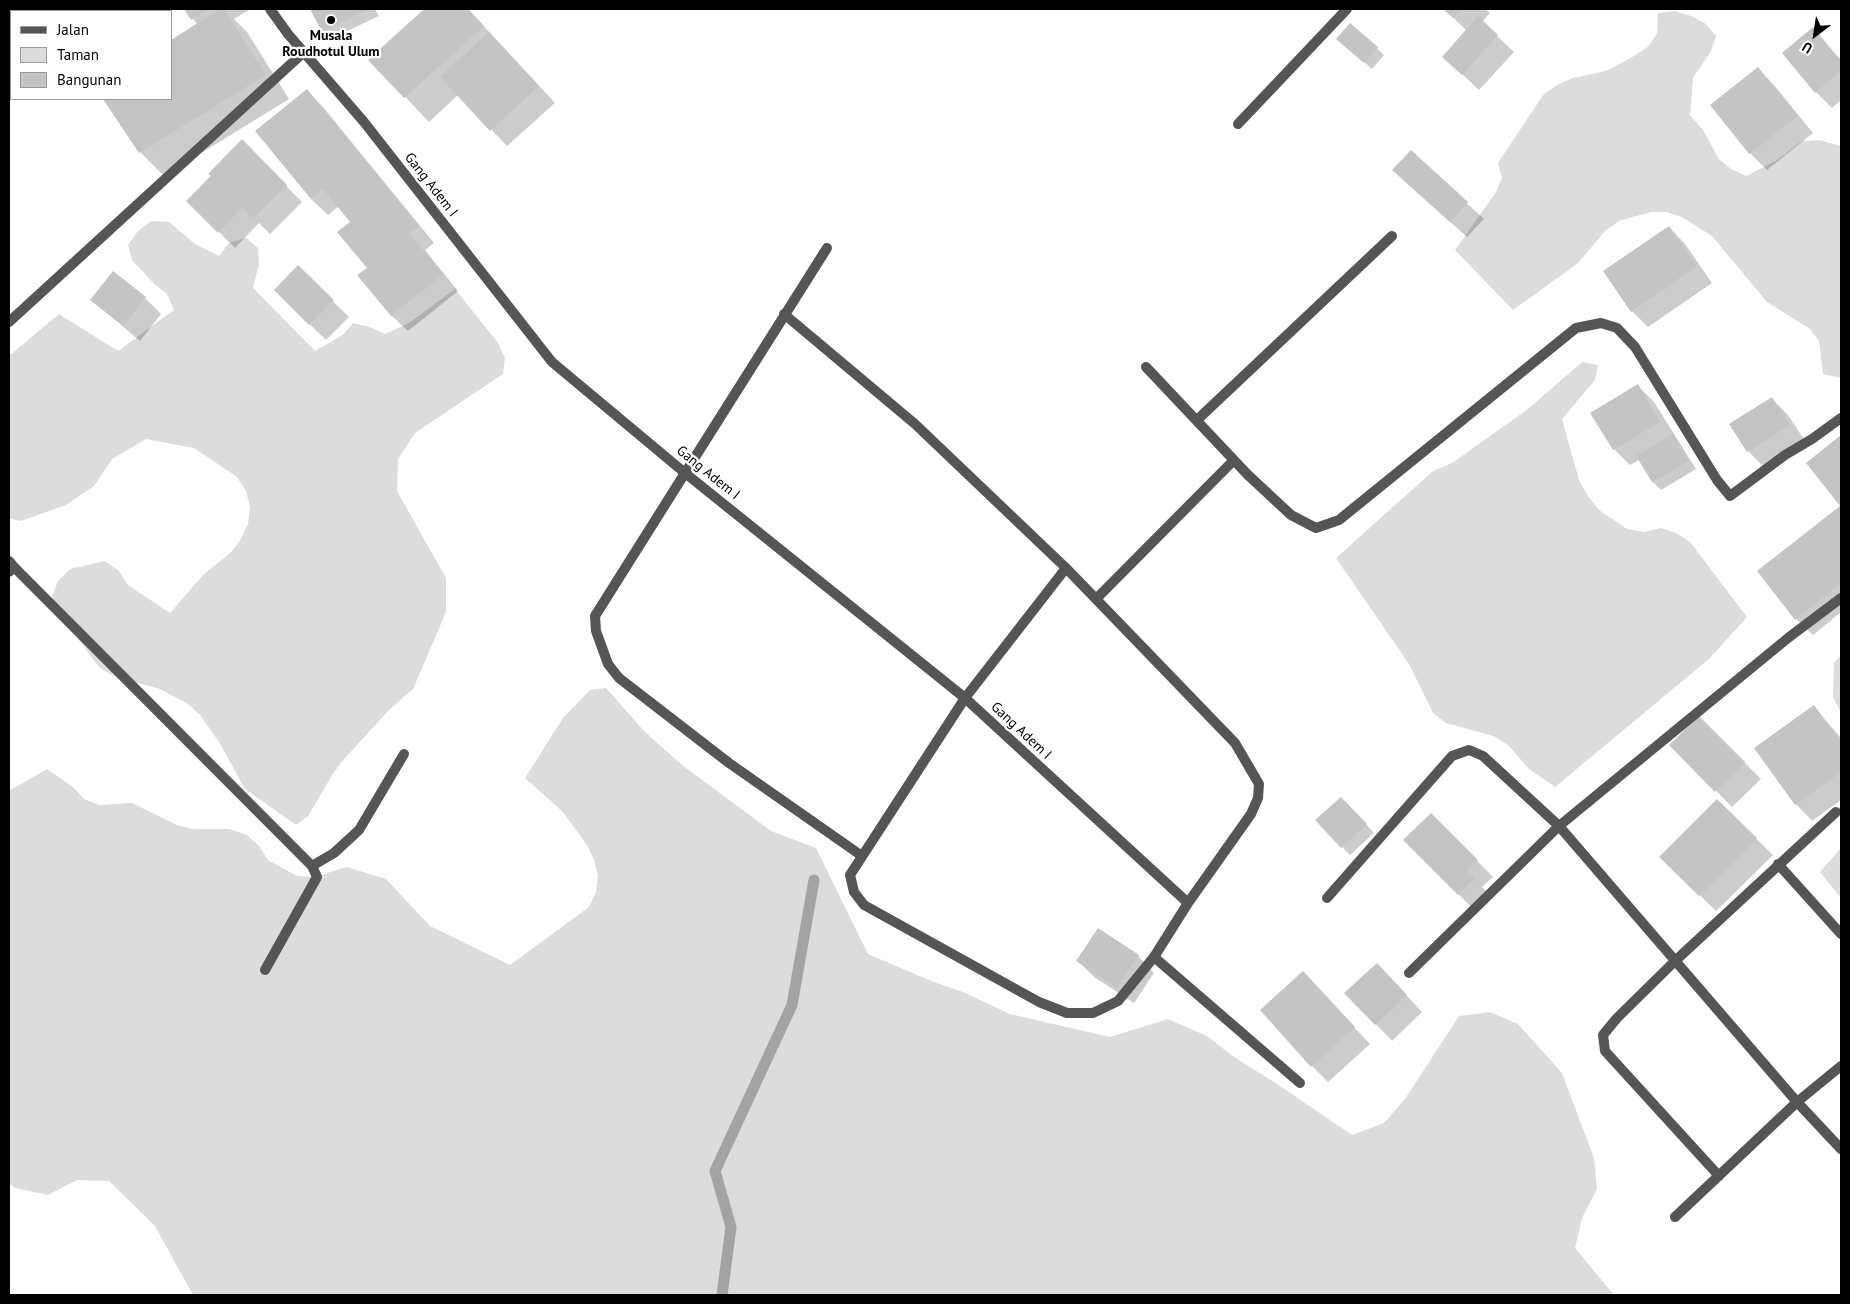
<!DOCTYPE html>
<style>
body{margin:0}
#map{position:relative;width:1850px;height:1304px;overflow:hidden;background:#fff;font-family:"PT Sans",sans-serif}
canvas{display:block}
.frame{position:absolute;inset:0;border:10px solid #000;pointer-events:none}
.legend{position:absolute;left:10px;top:10px;width:162px;height:90px;box-sizing:border-box;background:#fff;border:1px solid #999;margin:0;padding:6px 9px;list-style:none;font-size:15px;color:#000}
.legend li{display:flex;align-items:center;gap:10px;height:25px}
.legend b{width:25px;border:1px solid #999}
.north{position:absolute;left:1790px;top:10px;width:50px;height:50px;-webkit-text-stroke:4px #fff;paint-order:stroke;rotate:211deg;font-size:14px;font-weight:700;line-height:20px;text-align:center;color:#000}
.north::after{content:'';display:block;margin:auto;width:18px;height:22px;background:#000;clip-path:polygon(50% 0,100% 100%,50% 72%,0 100%)}
</style>
<div id="map">
<canvas width="1850" height="1304"></canvas>
<div class="frame"></div>
<ul class="legend">
<li><b style="height:6px;background:#555"></b>Jalan</li>
<li><b style="height:14px;background:#dcdcdc"></b>Taman</li>
<li><b style="height:14px;background:#c4c4c4"></b>Bangunan</li>
</ul>
<div class="north">U</div>
</div>
<script>
const c = document.querySelector('canvas').getContext('2d');
c.lineJoin = 'round';
function fillPath(path, color) { c.fillStyle = color; c.fill(path, 'evenodd'); }
const poly = rows => new Path2D(rows.map(r => 'M' + r).join(''));
function strokePath(path, color, width, dash) { c.strokeStyle = color; c.lineWidth = width; c.lineCap = dash ? 'butt' : 'round'; c.setLineDash(dash || []); c.stroke(path); }
function label(font, color, halo, rows, align = 'center') {
  c.font = font + ' "PT Sans",sans-serif'; c.lineWidth = 4.5; c.setLineDash([]); c.textBaseline = 'middle'; c.strokeStyle = halo; c.fillStyle = color; for (const [text, x, y, turn = 0] of rows) {
    c.save(); c.translate(x, y); c.rotate((+turn || 0) * Math.PI / 180); c.textAlign = isNaN(turn) ? turn : align; if (halo) c.strokeText(text, 0, 0); c.fillText(text, 0, 0); c.restore();
  }
}
fillPath(poly([
 [1675,11,1691,16,1706,24,1716,36,1711,51,1693,78,1690,115,1703,130,1719,159,1731,169,1746,176,1776,161,1802,141,1819,140,1841,146,1841,378,1823,374,1819,341,1810,329,1767,302,1712,236,1682,217,1667,212,1651,212,1619,221,1606,230,1577,264,1513,310,1455,250,1496,192,1502,178,1498,163,1543,95,1557,85,1573,78,1606,71,1634,56,1649,46,1657,33,1658,13],
 [151,221,169,222,195,244,219,256,229,243,246,238,258,248,259,264,253,288,315,351,343,335,353,323,370,327,385,334,409,323,455,289,498,343,505,358,503,374,415,433,398,459,397,491,446,578,446,612,413,689,389,710,345,758,334,772,308,816,296,825,245,789,219,742,200,715,188,704,160,689,113,676,99,667,58,612,52,596,58,581,70,569,105,561,119,571,128,585,170,613,203,575,230,553,240,541,248,524,250,507,246,491,237,477,194,448,146,439,112,459,94,486,66,505,21,521,9,518,9,356,59,314,118,351,174,310,167,294,154,284,132,260,128,245,138,231],
 [1582,362,1598,365,1595,380,1562,419,1579,480,1588,496,1599,510,1627,529,1644,532,1661,528,1676,533,1690,542,1747,617,1709,659,1555,787,1529,769,1508,745,1493,736,1446,723,1433,713,1409,664,1336,558,1433,471,1452,463,1528,409],
 [1841,655,1841,713,1833,697,1834,663],
 [606,688,644,731,682,765,771,831,816,848,868,954,931,981,963,992,1010,1014,1110,1037,1168,1019,1207,1036,1234,1057,1277,1084,1352,1135,1384,1123,1405,1099,1459,1016,1490,1012,1518,1024,1562,1073,1594,1158,1597,1189,1582,1218,1575,1248,1614,1295,193,1295,155,1226,109,1181,77,1180,48,1195,15,1188,9,1183,9,791,47,769,73,787,84,799,99,805,132,803,177,825,193,829,229,829,247,835,259,846,268,860,297,876,314,877,347,867,386,879,430,926,510,965,589,907,596,892,598,876,594,860,587,845,563,812,525,778,563,718,590,690],
 [1841,848,1841,898,1820,872]
]), '#dcdcdc');
fillPath(poly([
 [63,9,136,9,138,11,65,11],
 [186,9,250,9,234,19,247,32,289,99,164,176,140,152,105,99,171,99,197,24],
 [312,9,375,9,379,16,330,39,323,31],
 [426,9,468,9,555,103,507,146,458,95,429,122,370,60],
 [1444,9,1485,9,1490,13,1482,22,1514,52,1479,90,1444,57,1467,31],
 [1813,29,1841,60,1841,100,1832,108,1816,92],
 [1346,47,1377,48,1384,55,1372,69],
 [1758,69,1774,85,1813,133,1767,170,1750,153,1712,105],
 [307,91,323,107,434,243,425,250,458,291,408,331,391,315,368,268,351,222,339,206,328,215,311,199],
 [242,141,302,202,270,234,259,223,235,248,188,201],
 [1411,152,1484,219,1467,237,1410,186],
 [1669,227,1685,244,1712,283,1648,327,1632,311],
 [298,267,349,317,326,340,292,307],
 [145,298,161,314,140,341,92,300],
 [1638,386,1654,402,1696,469,1661,490,1653,482,1639,460,1630,465,1614,449],
 [1772,399,1788,415,1805,441,1764,467,1748,451],
 [1841,437,1841,506,1808,463],
 [1841,506,1841,612,1813,635,1796,619,1759,571],
 [1814,707,1841,738,1841,800,1812,821,1796,804],
 [1699,717,1761,779,1732,807,1671,745],
 [1717,800,1773,855,1716,911,1661,857],
 [1349,806,1374,833,1350,855,1342,847],
 [1431,814,1493,877,1482,887,1490,895,1475,911,1405,840],
 [1138,956,1154,973,1134,1003,1094,977,1078,961],
 [1303,973,1370,1044,1328,1082,1312,1066],
 [1393,981,1422,1012,1392,1041,1346,993]
]), '#0003');
strokePath(poly([
 [722,1295,731,1227,715,1171,792,1005,814,880]
]), '#a3a3a3', 11);
fillPath(poly([
 [62,9,109,9,105,11,63,11],
 [184,9,209,9,191,20],
 [220,9,224,9,266,75,139,153,103,99,171,99,171,40],
 [310,9,369,9,322,32],
 [424,9,468,9,484,26,404,98,368,60],
 [1443,9,1462,9,1453,18],
 [1478,16,1498,35,1462,75,1442,57],
 [1350,23,1378,47,1364,63,1336,39],
 [1813,27,1841,61,1841,71,1815,93,1782,53],
 [489,32,539,86,490,131,440,77],
 [1758,67,1798,116,1749,154,1710,105],
 [307,89,419,226,409,233,443,274,391,316,357,275,367,268,337,232,350,222,323,189,311,199,255,131],
 [242,139,287,185,253,218,242,208,218,233,186,201,211,176,208,174],
 [1411,150,1468,202,1450,222,1392,170],
 [1669,226,1697,266,1631,312,1603,271],
 [298,265,334,300,309,325,274,290],
 [113,271,146,297,123,326,90,300],
 [1638,384,1660,422,1613,450,1590,413],
 [1772,397,1790,425,1747,452,1729,424],
 [1673,434,1689,461,1652,482,1636,456],
 [1841,435,1841,583,1795,620,1757,571,1840,506,1806,463],
 [1814,705,1841,742,1841,772,1795,805,1754,748],
 [1699,716,1745,762,1715,792,1669,745],
 [1341,797,1367,824,1341,848,1315,820],
 [1717,799,1757,838,1699,896,1659,857],
 [1431,813,1478,860,1467,870,1475,878,1458,895,1403,840],
 [1098,928,1139,955,1117,988,1076,961],
 [1377,963,1407,995,1375,1025,1344,993],
 [1303,971,1355,1027,1311,1067,1260,1010]
]), '#c4c4c4');
strokePath(poly([
 [1238,124,1347,9],
 [9,322,304,52],
 [685,473,827,248],
 [9,561,14,567,9,572],
 [14,567,312,866,317,877,265,970],
 [312,866,334,853,359,830,404,754],
 [1154,957,1300,1083]
]), '#555', 10);
strokePath(poly([
 [270,9,288,34,364,122,552,362,685,473,965,698,1188,903],
 [784,314,915,424,1066,568,1235,743,1259,784,1258,798,1251,814,1188,903,1154,957,1118,1001,1093,1013,1067,1013,1039,1002,864,905,854,892,850,875,965,698,1066,568],
 [1146,367,1248,475,1291,515,1316,528,1339,520,1576,328,1601,323,1617,328,1635,347,1717,480,1730,496,1785,455,1812,439,1841,418],
 [1197,420,1392,236],
 [685,473,595,616,596,631,608,664,619,678,729,763,862,856],
 [1096,599,1234,460],
 [1778,864,1841,934],
 [1327,898,1452,756,1469,750,1483,756,1559,826,1797,1102,1841,1149],
 [1409,973,1559,826,1788,638,1841,598],
 [1719,1176,1605,1051,1603,1035,1617,1018,1675,961,1836,812],
 [1675,1217,1797,1102,1841,1066]
]), '#555', 10);
for (const [x, y, r, color] of [
 [331,20,5,"#000"]
]) { const dot = new Path2D(); dot.arc(x, y, r, 0, 2 * Math.PI); c.fillStyle = color; c.fill(dot); strokePath(dot, '#fff', 2); }
label('bold 14px', '#000', '#fff', [
 ["Musala",331,36],
 ["Roudhotul Ulum",331,52]
]);
label('14px', '#000', '#fff', [
 ["Gang Adem I",431,185,52],
 ["Gang Adem I",708,473,39],
 ["Gang Adem I",1021,731,43]
]);
</script>
